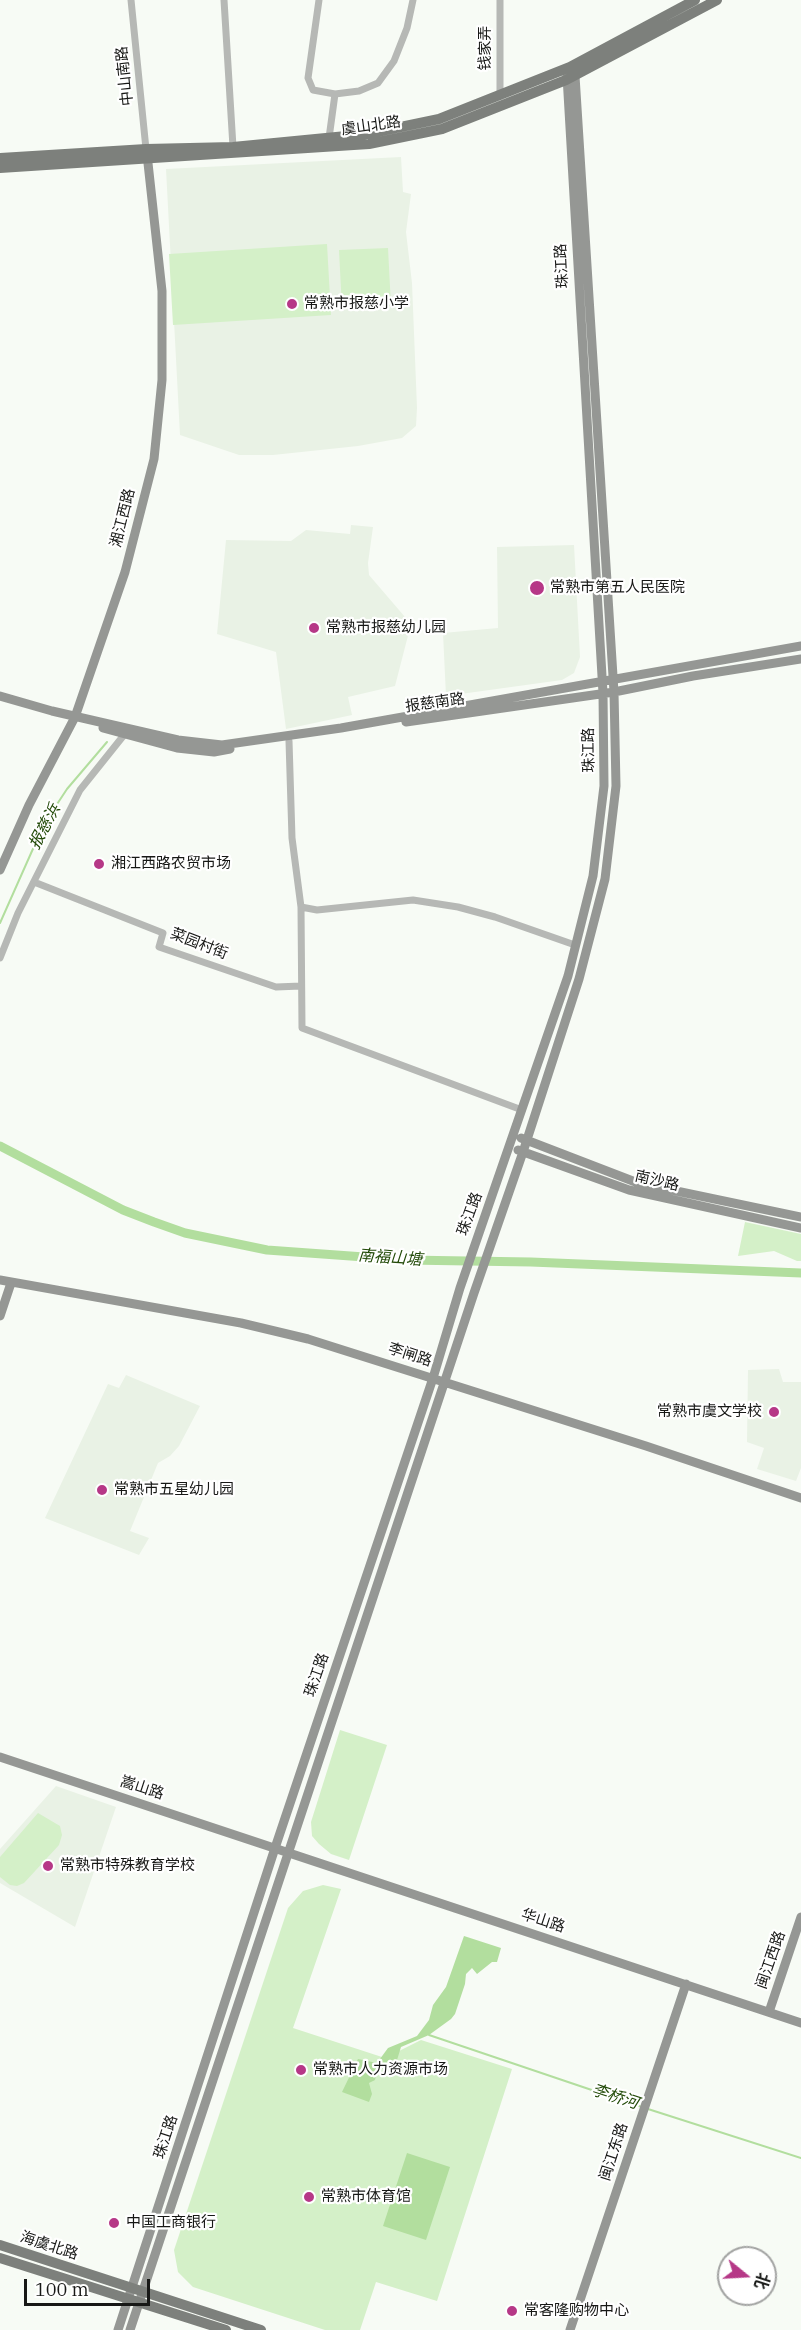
<!DOCTYPE html>
<meta charset="utf-8">
<style>
body{margin:0}
#map{position:relative;width:801px;height:2330px;overflow:hidden;background:#f7fbf5;font-family:"IBM Plex Serif","Noto Sans SC",serif}
canvas{display:block}
.north{position:absolute;left:717px;top:2246px;width:60px;height:60px;box-sizing:border-box;background:#fff;border:2px solid #a2a3a2;border-radius:50%;rotate:108deg;font-size:16px;font-weight:700;line-height:24px;text-align:center;color:#171816}
.north::after{content:'';display:block;margin:auto;width:21px;height:27px;background:#b63887;clip-path:polygon(50% 0,100% 100%,50% 72%,0 100%)}
.scale{position:absolute;left:24px;top:2279px;width:126px;height:27px;box-sizing:border-box;border:3px solid #171816;border-top:0;padding-left:8px;font-size:18px;line-height:21px;white-space:nowrap;color:#171816;-webkit-text-stroke:4px #fff;paint-order:stroke}
</style>
<div id="map">
<canvas width="801" height="2330"></canvas>
<div class="north">北</div>
<div class="scale">100 m</div>
</div>
<script>
const c = document.querySelector('canvas').getContext('2d');
c.lineJoin = 'round';
function fillPath(path, color) { c.fillStyle = color; c.fill(path, 'evenodd'); }
const poly = rows => new Path2D(rows.map(r => 'M' + r).join(''));
function strokePath(path, color, width, dash) { c.strokeStyle = color; c.lineWidth = width; c.lineCap = dash ? 'butt' : 'round'; c.setLineDash(dash || []); c.stroke(path); }
function label(font, color, halo, rows, align = 'center') {
  c.font = font + ' "IBM Plex Serif","Noto Sans SC",serif'; c.lineWidth = 4.5; c.setLineDash([]); c.textBaseline = 'middle'; c.strokeStyle = halo; c.fillStyle = color; for (const [text, x, y, turn = 0] of rows) {
    c.save(); c.translate(x, y); c.rotate((+turn || 0) * Math.PI / 180); c.textAlign = isNaN(turn) ? turn : align; if (halo) c.strokeText(text, 0, 0); c.fillText(text, 0, 0); c.restore();
  }
}
fillPath(poly([
 [401,157,403,192,411,194,406,232,412,283,417,408,416,426,402,438,358,446,273,455,239,455,180,435,166,169],
 [351,525,373,527,368,563,369,575,411,624,395,686,348,697,352,715,286,729,276,652,217,634,226,540,291,541,306,530,350,534],
 [574,545,580,657,574,673,562,680,446,696,443,633,498,628,497,547],
 [779,1369,783,1382,801,1382,801,1468,796,1481,757,1469,764,1448,747,1442,748,1370],
 [126,1375,200,1406,179,1446,170,1456,158,1463,130,1531,149,1538,139,1555,45,1518,108,1384,119,1388],
 [56,1786,116,1807,75,1927,0,1883,0,1849]
]), '#e9f2e5');
fillPath(poly([
 [327,244,331,315,173,325,169,254],
 [388,248,391,306,342,309,339,250],
 [745,1222,801,1234,801,1261,797,1261,774,1251,738,1256],
 [340,1730,387,1745,349,1860,331,1854,319,1844,312,1836,311,1822],
 [38,1813,60,1826,62,1835,59,1845,24,1883,17,1886,10,1885,0,1877,0,1857],
 [323,1885,341,1889,293,2028,385,2058,421,2040,512,2069,437,2301,376,2282,360,2330,325,2330,193,2287,178,2272,174,2250,288,1908,303,1891]
]), '#d4f0c8');
fillPath(poly([
 [464,1936,501,1948,497,1962,492,1962,477,1974,472,1968,466,1974,465,1984,455,2014,451,2019,429,2035,401,2047,397,2060,392,2066,377,2071,375,2080,369,2083,372,2094,369,2102,342,2092,358,2059,377,2063,388,2048,417,2036,429,2020,433,2005,446,1987],
 [407,2153,450,2167,426,2240,383,2226]
]), '#b2de9e');
strokePath(poly([
 [0,923,44,824,67,789,107,742],
 [429,2035,642,2107],
 [648,2109,801,2158]
]), '#b2de9e', 2);
strokePath(poly([
 [0,1146,123,1210,154,1222,185,1233,267,1250,406,1260,531,1262,801,1273]
]), '#b2de9e', 9);
strokePath(poly([
 [131,0,146,149],
 [224,0,233,147],
 [319,0,308,78,313,90,335,94,359,91,378,83,394,61,407,28,413,0],
 [500,0,500,96],
 [329,138,335,94],
 [289,741,292,838,301,907,302,1028,522,1110],
 [34,882,163,933,159,947,276,987,301,986],
 [301,907,317,910,413,900,458,907,495,917,575,945],
 [0,958,18,913,80,790,124,735]
]), '#b6b8b5', 7);
strokePath(poly([
 [0,696,52,711,178,740,222,745,341,728,801,646],
 [406,722,614,692,693,676,801,659],
 [103,728,177,748,214,752,230,749],
 [0,870,29,805,75,717,125,572,154,459,162,380,162,291,147,154],
 [521,1138,638,1183,801,1217],
 [518,1150,629,1190,801,1228],
 [0,1280,241,1323,308,1339,646,1446,801,1498],
 [0,1316,11,1283],
 [0,1757,801,2023],
 [769,2012,801,1917],
 [118,2330,275,1848,433,1378,460,1288,568,976,593,876,604,786,603,693,567,76],
 [130,2330,474,1293,523,1152,579,979,605,879,616,786,614,692,575,76,576,71],
 [570,2330,686,1984]
]), '#959794', 9);
strokePath(poly([
 [0,158,146,149,233,147,367,134,439,119,570,67,695,0],
 [0,168,369,144,442,129,566,80,717,0],
 [0,2245,261,2330],
 [0,2258,226,2330]
]), '#7d807c', 10);
for (const [x, y, r, color] of [
 [292,304,6,"#b63887"],
 [537,588,8,"#b63887"],
 [314,628,6,"#b63887"],
 [99,864,6,"#b63887"],
 [774,1412,6,"#b63887"],
 [102,1490,6,"#b63887"],
 [48,1866,6,"#b63887"],
 [301,2070,6,"#b63887"],
 [309,2197,6,"#b63887"],
 [114,2223,6,"#b63887"],
 [512,2311,6,"#b63887"]
]) { const dot = new Path2D(); dot.arc(x, y, r, 0, 2 * Math.PI); c.fillStyle = color; c.fill(dot); strokePath(dot, '#fff', 2); }
label('15px', '#171816', '#fff', [
 ["钱家弄",486,48,-90],
 ["中山南路",125,76,-96],
 ["虞山北路",371,126,-8],
 ["珠江路",562,266,-93],
 ["湘江西路",123,518,-76],
 ["报慈南路",435,703,-8],
 ["珠江路",589,750,-91],
 ["菜园村街",199,944,21],
 ["南沙路",657,1181,13],
 ["珠江路",470,1214,-70],
 ["李闸路",410,1355,18],
 ["珠江路",317,1675,-71],
 ["嵩山路",142,1788,18],
 ["华山路",543,1921,18],
 ["闽江西路",771,1960,-71],
 ["珠江路",166,2137,-72],
 ["闽江东路",614,2152,-72],
 ["海虞北路",49,2246,18]
]);
label('15px', '#171816', '#fff', [
 ["常熟市报慈小学",304,304],
 ["常熟市第五人民医院",550,588],
 ["常熟市报慈幼儿园",326,628],
 ["湘江西路农贸市场",111,864],
 ["常熟市虞文学校",762,1412,"right"],
 ["常熟市五星幼儿园",114,1490],
 ["常熟市特殊教育学校",60,1866],
 ["常熟市人力资源市场",313,2070],
 ["常熟市体育馆",321,2197],
 ["中国工商银行",126,2223],
 ["常客隆购物中心",524,2311]
], 'left');
label('italic 16px', '#234b09', '#fff', [
 ["报慈浜",45,827,-62],
 ["南福山塘",390,1258,4],
 ["李桥河",615,2097,18]
]);
</script>
